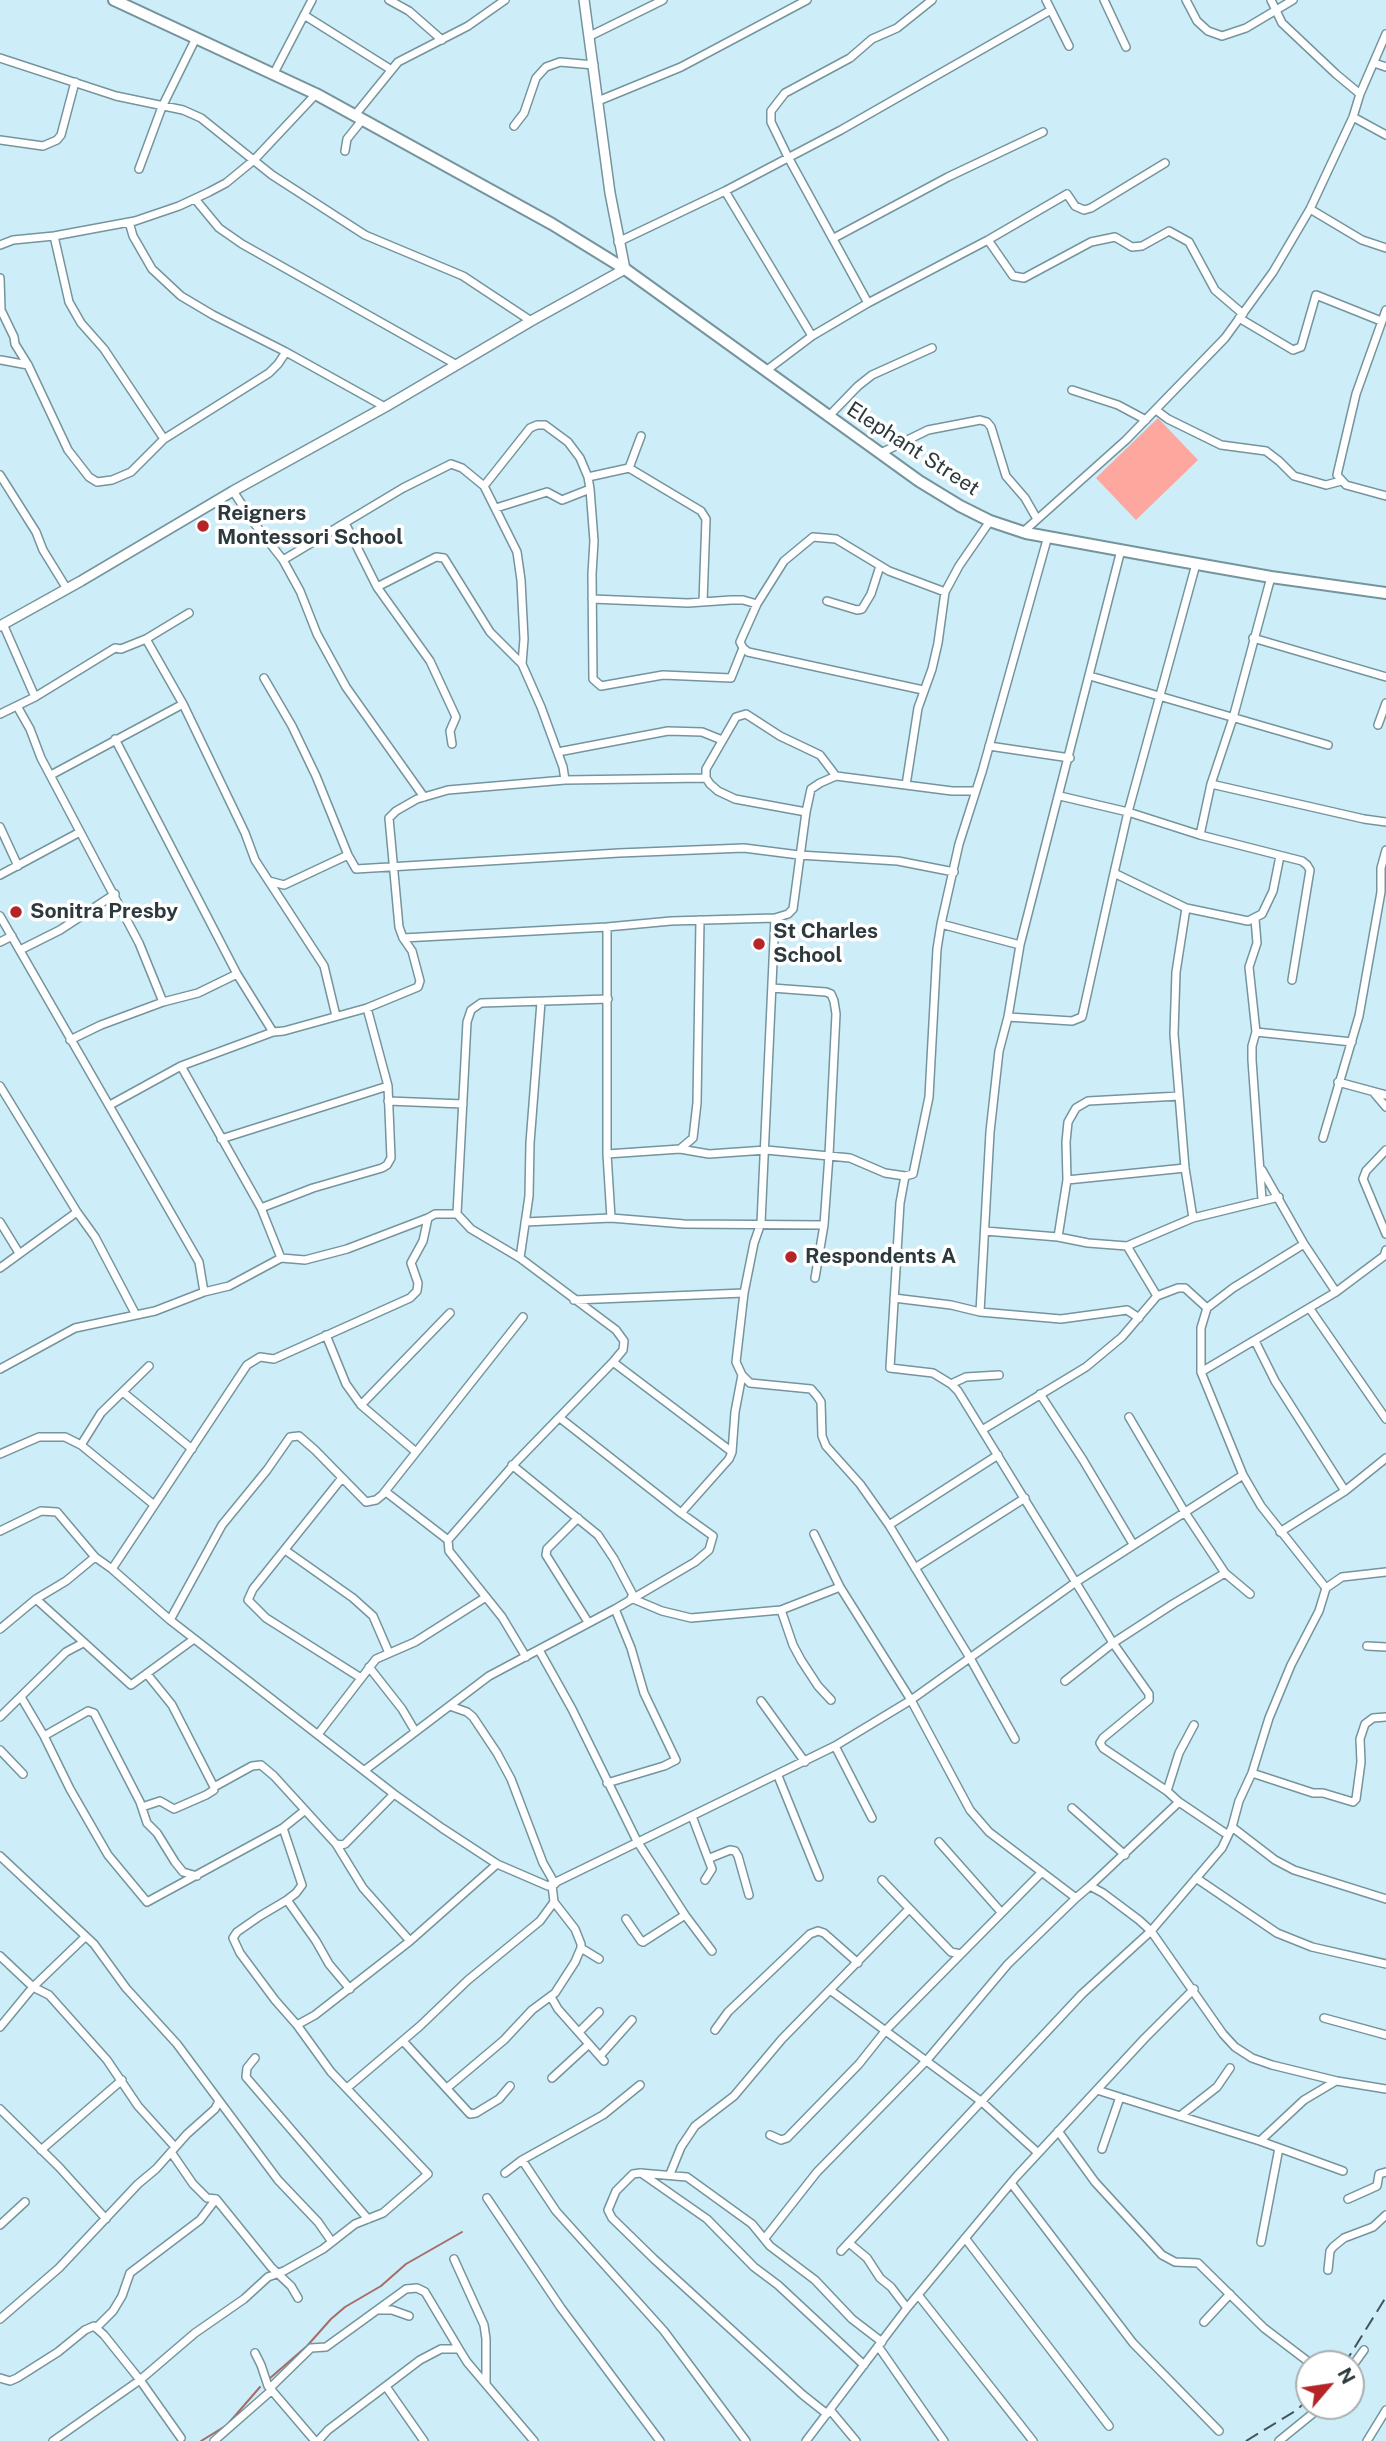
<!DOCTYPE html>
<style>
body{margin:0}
#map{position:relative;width:1386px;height:2441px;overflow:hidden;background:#cdeef8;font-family:"Public Sans",sans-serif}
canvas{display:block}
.north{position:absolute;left:1295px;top:2350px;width:70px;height:70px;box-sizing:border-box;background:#fff;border:2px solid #abb0b1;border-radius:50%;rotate:61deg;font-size:19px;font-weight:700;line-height:28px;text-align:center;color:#2c3a3d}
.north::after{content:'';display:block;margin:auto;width:24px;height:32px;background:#b52426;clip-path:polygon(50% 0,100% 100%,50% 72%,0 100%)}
</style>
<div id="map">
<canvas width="1386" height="2441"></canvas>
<div class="north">N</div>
</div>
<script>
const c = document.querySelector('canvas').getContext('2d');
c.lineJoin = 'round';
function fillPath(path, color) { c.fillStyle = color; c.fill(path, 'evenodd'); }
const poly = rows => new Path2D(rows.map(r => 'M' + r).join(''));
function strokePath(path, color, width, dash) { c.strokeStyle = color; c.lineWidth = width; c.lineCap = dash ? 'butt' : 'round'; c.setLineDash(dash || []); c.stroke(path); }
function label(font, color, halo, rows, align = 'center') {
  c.font = font + ' "Public Sans",sans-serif'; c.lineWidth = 7; c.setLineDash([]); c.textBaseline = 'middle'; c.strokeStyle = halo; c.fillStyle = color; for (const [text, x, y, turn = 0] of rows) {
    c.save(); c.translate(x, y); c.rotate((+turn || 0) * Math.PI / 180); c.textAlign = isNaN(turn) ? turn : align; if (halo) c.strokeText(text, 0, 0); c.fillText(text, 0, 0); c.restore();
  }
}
fillPath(poly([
 [1158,418,1198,460,1136,520,1096,478]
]), '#fda79e');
strokePath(poly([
 [269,2379,307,2346,331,2319,345,2307,381,2286,406,2264,462,2232],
 [201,2441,227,2425,260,2387]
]), '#a66c67', 2);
const minor = poly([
 [389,0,409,11,442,40],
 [1046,0,1069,46],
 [1104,0,1126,47],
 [1186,0,1197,21,1208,31,1222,36,1246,28,1293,0],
 [1271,0,1282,23,1336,74,1360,94],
 [304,15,390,69],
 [590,36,663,0],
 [0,58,116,96,183,110,201,118,272,175,365,235,463,276,531,321],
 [1374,63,1386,67],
 [273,75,312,0],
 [598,101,681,67,807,0],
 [355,115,398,62,468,26,505,0],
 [1353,117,1386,135],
 [514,126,524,113,536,78,546,67,560,62,594,65],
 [0,140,43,146,57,140,61,135,75,82],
 [345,151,347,139,363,119],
 [139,169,162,107,196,38],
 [725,191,812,336],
 [195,199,219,228,242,244,457,365],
 [1310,209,1362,240,1386,248],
 [129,222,133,236,152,269,181,296,213,315,286,352,385,407],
 [54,236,69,302,81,323,104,349,164,439],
 [834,238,948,177,1043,132],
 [988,240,1013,276,1024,278,1091,242,1115,237,1132,247,1142,246,1169,231,1189,242,1215,290,1243,314],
 [618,242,725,191,841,130,1051,10],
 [0,245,13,240,54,236,135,221,179,206,209,192,226,183,254,160,316,94],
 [0,278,1,310,14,337,15,344,28,365,68,450,89,477,97,482,112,480,131,472,164,439,269,373,278,364,286,352],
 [868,303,788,157,771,122,771,111,785,93,850,58,872,39,897,28,932,0],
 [1386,310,1356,394,1337,475,1346,485,1386,496],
 [1239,318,1293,350,1301,347,1316,295,1381,321],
 [1,360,28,365],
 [767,370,812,336,868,303,988,240,1067,194,1075,206,1084,210,1091,208,1165,163],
 [1072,390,1118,405,1146,420],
 [1156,410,1168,419,1221,445,1266,451,1279,461,1294,476,1326,485,1341,481],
 [828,417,858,386,872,375,932,348],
 [881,453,928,430,980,420,987,422,991,427,1006,476,1025,498,1037,519],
 [629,468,641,436],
 [0,475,36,532,43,550,67,589],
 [588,477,629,468,701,511,706,519,703,602],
 [484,486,530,428,537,425,545,425,568,442,580,458,588,477,590,489,594,541,592,574,593,679,601,686,663,675,731,678,743,648,740,642,757,604,784,561,813,537,836,539,889,571,945,592],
 [233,491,254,523,283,560,300,591,317,634,346,687,424,797],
 [496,508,547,492,562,500,590,489],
 [345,523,377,587,430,661,456,717,450,731,452,744],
 [1023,532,1126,440,1225,338,1273,272,1310,209,1353,117,1360,94,1386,34],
 [283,560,403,488,451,464,462,468,484,486,517,552,521,580,524,639,522,664,541,707,563,767,565,780],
 [1196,564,1128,812,1114,873,1186,908,1248,921,1262,914,1273,891,1280,856],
 [377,587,436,557,444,558,490,632,522,664],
 [592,599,688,603,731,600,743,600,757,604],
 [827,601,857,610,862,609,871,594,880,566],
 [3,624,35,697],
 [1253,638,1386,677],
 [146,639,183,704,245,833,255,860,324,966,336,1016],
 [743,648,748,652,923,690],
 [1090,676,1328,745],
 [264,678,292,726,316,776,348,855,356,869,619,853,744,848,799,855,898,861,954,872],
 [17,706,30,729,41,758,139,943,163,1002],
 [0,714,35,697,115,648,121,649,146,639,189,613],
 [1378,725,1386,703],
 [115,739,237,974,273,1032],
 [989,746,1070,758],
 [558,752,668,731,702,732,722,740],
 [51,775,183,704],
 [1211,784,1364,819,1386,822],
 [906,785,918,708,932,669,938,643,945,592,959,566,990,521],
 [1060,796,1128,812,1200,835,1302,861,1307,865,1310,870,1292,980],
 [806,812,735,799,718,791,710,784,706,778,706,769,736,717,746,714,780,736,820,755,836,776],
 [0,827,18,866],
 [1200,835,1211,784,1233,718,1271,577],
 [0,875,80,832],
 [269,881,284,885,348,855],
 [1186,908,1176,972,1174,1034,1185,1168,1193,1218],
 [0,916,199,1262,204,1292],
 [775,918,761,1223,754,1243,744,1293,736,1362,742,1375,750,1383,811,1389,817,1396,821,1402,822,1436,826,1446,860,1484,889,1525,970,1658,1015,1739],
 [1255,919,1257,943,1249,967,1256,1032],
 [941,924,1020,945],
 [607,927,607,1154,611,1218],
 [403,938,607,927,671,921,775,918,788,914,793,909,806,812,811,789,820,783,836,776,952,791,975,791],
 [0,942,12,936],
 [20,950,60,930,115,894],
 [772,988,826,992,831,994,834,1001,836,1014,829,1155,824,1225,815,1278],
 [1008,1017,1072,1021,1082,1017,1114,873],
 [70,1040,101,1025,163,1002,198,993,237,974],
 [181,1066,261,1208,281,1258],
 [1338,1082,1386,1095],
 [0,1086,77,1212,95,1237,136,1315],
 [1375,1094,1386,1107],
 [388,1101,463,1104],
 [110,1105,181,1066,273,1032,284,1031,367,1008,418,987,420,981,412,951,403,938,399,927,389,818,396,811,417,799,448,790,565,780,706,778],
 [1323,1138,1359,1016,1381,892,1381,868,1386,850],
 [221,1139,388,1086],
 [680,1149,693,1138,697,1103,700,920],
 [1386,1150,1366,1171,1363,1179,1386,1234],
 [607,1154,680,1149,709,1154,766,1150,850,1158,885,1173,905,1176,913,1174,929,1097,937,949,941,924,959,844,982,772,1048,536],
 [1262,1170,1304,1244,1336,1292],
 [905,1176,900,1203,890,1368,933,1373,951,1384,958,1391,1113,1643,1173,1604,1225,1573],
 [1067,1180,1185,1168],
 [1262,1200,1252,1060,1252,1046,1256,1032,1352,1042],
 [261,1208,313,1188,382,1168,387,1165,391,1158,388,1086,367,1008],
 [457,1214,467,1022,471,1010,481,1003,608,999],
 [0,1222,19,1253],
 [525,1222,611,1218,684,1224,824,1225],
 [985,1231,1058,1237,1088,1243,1127,1246,1193,1218,1279,1197],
 [1058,1237,1067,1180,1066,1142,1068,1122,1076,1108,1088,1101,1179,1096],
 [1304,1244,1233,1288,1207,1308,1201,1328,1201,1372,1243,1475,1261,1506,1326,1588],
 [520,1258,529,1196,530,1143,541,1002],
 [0,1268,77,1212],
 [1157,1296,1178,1288,1185,1288,1207,1308],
 [894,1298,951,1305,980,1312,990,1132,999,1051,1008,1017,1020,945,1121,550],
 [574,1300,744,1293],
 [1310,1309,1386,1419],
 [980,1312,1061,1319,1127,1310,1139,1318],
 [326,1335,346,1384,361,1405,416,1452],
 [1255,1341,1275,1381,1345,1491],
 [0,1369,75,1328,155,1311,204,1292,229,1286,281,1258,305,1260,347,1249,428,1218],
 [1201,1372,1336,1292,1384,1256,1386,1250],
 [951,1384,966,1377,999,1375],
 [124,1393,192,1449],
 [1040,1394,1083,1460,1133,1544],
 [361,1405,450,1313],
 [1129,1417,1184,1511,1225,1573,1250,1594],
 [560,1418,681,1513,729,1459,732,1452,613,1362],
 [982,1430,1086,1367,1122,1337,1157,1296,1127,1246],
 [81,1445,101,1413,149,1366],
 [732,1452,735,1412,742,1375],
 [0,1454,39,1437,65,1437,81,1445,153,1504],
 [512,1465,598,1535,614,1559,634,1597],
 [342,1478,253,1589,248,1600,266,1618,361,1678],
 [383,1494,523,1317],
 [578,1518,547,1549,546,1555,588,1622],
 [889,1525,998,1455],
 [0,1531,41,1511,57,1512,95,1557,112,1569,170,1620,394,1794,442,1828,497,1864,548,1886,835,1746,911,1700,1076,1582,1243,1475],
 [1280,1532,1345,1491,1386,1458],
 [814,1534,840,1587],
 [285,1550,353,1598,373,1616,389,1653],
 [915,1568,1025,1498],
 [112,1569,247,1365,260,1357,274,1359,410,1298,417,1291,418,1283,411,1263,423,1241,428,1218,435,1214,457,1214,471,1229,520,1258,616,1330,624,1341,623,1350,613,1362,516,1462,448,1540,449,1551,502,1617,526,1657],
 [631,1598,662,1611,691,1618,781,1610,840,1587,911,1700,970,1810,989,1832,1076,1898,1090,1886,1103,1893,1139,1920,1151,1931,1223,2034,1235,2047,1252,2058,1272,2065,1337,2081,1386,2089],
 [36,1599,131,1685,194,1639],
 [781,1610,793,1645,801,1660,818,1686,831,1700],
 [170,1620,222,1525,267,1470,290,1437,299,1436,315,1450,366,1502,376,1500,386,1492,448,1540],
 [0,1629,36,1599,66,1581,95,1557],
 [1367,1646,1386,1647],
 [539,1650,572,1709,637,1841,685,1915,712,1951],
 [369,1667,402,1709,415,1731],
 [1065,1681,1113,1643,1149,1694,1149,1700,1103,1738,1100,1743,1103,1748,1167,1791,1179,1802,1090,1886],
 [21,1697,44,1736,70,1789,108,1855,147,1902,283,1828,304,1811],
 [761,1701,805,1762],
 [450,1706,467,1712,473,1717,497,1753,511,1779,543,1863,555,1884],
 [0,1717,66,1652,83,1643],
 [319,1733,376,1659,415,1642,486,1597],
 [44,1736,88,1711,94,1713,140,1802,147,1823,157,1833,175,1862,183,1872,197,1876],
 [835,1746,872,1818],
 [0,1750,23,1774],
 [365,1770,489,1676,615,1609,695,1562,709,1550,713,1536,681,1513],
 [1252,1773,1313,1793,1323,1793,1353,1802,1356,1799,1361,1762,1360,1739,1365,1724,1373,1718,1386,1717],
 [778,1776,819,1877],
 [607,1783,664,1766,676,1760,644,1693,631,1648,615,1609],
 [214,1787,252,1766,261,1765,274,1776,336,1844,341,1845,345,1844,394,1794],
 [1167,1791,1179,1753,1194,1725],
 [1179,1802,1228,1835],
 [142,1807,160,1801,174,1809,206,1795,214,1790,214,1787,172,1705,147,1674],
 [1072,1808,1125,1855],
 [692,1816,712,1869,705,1880],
 [1232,1827,1275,1860,1294,1870,1386,1899],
 [283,1828,302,1885,296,1893,287,1900,316,1941,329,1964,350,1989],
 [939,1842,1001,1912],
 [336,1844,363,1888,410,1941],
 [0,1856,94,1944,126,1988,177,2044,278,2180,318,2222,332,2242],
 [710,1858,730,1850,735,1851,738,1856,749,1895],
 [1196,1878,1277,1933,1312,1947,1386,1964],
 [882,1880,951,1952,961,1954,1042,1872],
 [287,1900,260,1916,237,1932,233,1938,240,1953,275,2000,297,2025],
 [626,1919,641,1941,643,1942,685,1915],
 [581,1948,599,1959],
 [0,1956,33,1987,49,1995,107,2060,138,2106,175,2147],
 [830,1990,982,2102,1037,2152],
 [551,1997,558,2009,604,2061],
 [1324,2018,1386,2035],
 [0,2027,33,1987,85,1937],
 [715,2030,728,2012,810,1934,818,1931,824,1933,858,1963],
 [579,2032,599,2012],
 [403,2041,470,2114,476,2113,499,2099,510,2086],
 [600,2056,632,2020],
 [255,2058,247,2068,246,2077,368,2219],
 [552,2078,589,2044],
 [347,2088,420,2026,468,1980,540,1921,554,1902,552,1885],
 [447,2088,504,2040,532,2010,555,1993,575,1962,581,1948,581,1944,575,1929,554,1902],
 [1097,2090,1260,2141,1304,2100,1336,2081],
 [0,2109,59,2167,106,2219],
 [1180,2116,1217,2087,1230,2068],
 [1058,2131,1095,2182,1162,2255,1175,2262,1198,2263,1264,2328,1310,2363],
 [770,2135,781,2140,787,2138,859,2064,886,2030,961,1954],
 [1260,2141,1343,2171],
 [1102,2149,1120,2097],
 [41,2150,122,2080],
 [171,2152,193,2184,207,2198,216,2199,271,2267,291,2286,298,2298],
 [522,2160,556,2211,664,2331,746,2441],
 [505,2173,522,2160,603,2115,640,2085],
 [641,2173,707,2219,754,2267,778,2285,864,2365],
 [670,2174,681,2147,695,2126,734,2096,782,2039,909,1909],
 [1011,2183,1133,2343,1219,2431],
 [487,2198,561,2308,660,2441],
 [1348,2199,1377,2186,1379,2174,1386,2172],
 [0,2225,25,2202],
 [765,2238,817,2172,927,2060,1008,1964,1076,1898],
 [965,2238,1109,2426],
 [1261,2242,1279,2148],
 [849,2243,867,2258,880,2278,891,2287,907,2308],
 [841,2251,1082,1994,1151,1931,1222,1848,1232,1827,1239,1801,1252,1773,1269,1718,1291,1665,1319,1611,1326,1588,1342,1577,1386,1572],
 [454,2259,484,2325,486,2339,486,2383],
 [1328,2270,1330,2251,1333,2247,1344,2238,1373,2227,1386,2215],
 [919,2296,1033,2441],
 [379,2310,392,2310,409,2316],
 [0,2319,59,2268,138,2184,156,2169,187,2134,215,2109,219,2101],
 [1204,2322,1230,2294],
 [96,2328,113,2311,122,2296,130,2273,200,2220,216,2199],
 [878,2346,944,2441],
 [255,2353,261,2365,268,2386,315,2441],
 [1351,2368,1364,2350],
 [0,2378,10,2381,17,2378,58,2352,85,2330,94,2326,104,2335,140,2380,181,2438],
 [270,2388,311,2348,326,2347,406,2289,417,2288,425,2292,459,2349],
 [387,2388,424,2441],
 [831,2411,856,2441],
 [827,2414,803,2395,654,2259,612,2218,608,2210,616,2191,633,2174,640,2173,687,2177,752,2224,770,2246,815,2280,852,2319,882,2342],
 [53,2441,140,2380,195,2333,244,2299,268,2277,284,2271,323,2249,355,2224,383,2213,428,2174,331,2072,297,2025,315,2015,410,1941,497,1864],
 [214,2441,272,2390],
 [318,2441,328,2430,420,2360,441,2349,459,2349,467,2362,534,2441],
 [806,2441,907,2308,1016,2177,1145,2038,1194,1989],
 [1279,2441,1322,2406],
 [1367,2441,1386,2410]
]);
const tertiary = poly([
 [0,626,81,581,233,491,385,407,531,321,625,269,610,193,584,0]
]);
const secondary = poly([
 [114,0,316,94,552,224,625,269,919,481,960,506,990,521,1026,533,1169,559,1271,577,1386,593]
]);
strokePath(minor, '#75949d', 10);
strokePath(tertiary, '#75949d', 12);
strokePath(secondary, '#75949d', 14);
strokePath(minor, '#fff', 7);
strokePath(tertiary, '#fff', 9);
strokePath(secondary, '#fff', 10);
strokePath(poly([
 [1342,2364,1350,2355,1386,2297],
 [1246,2441,1297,2410,1309,2398]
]), '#45565a', 2, [14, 7]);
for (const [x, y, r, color] of [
 [203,526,7,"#b52426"],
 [16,912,7,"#b52426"],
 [759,944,7,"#b52426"],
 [791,1257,7,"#b52426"]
]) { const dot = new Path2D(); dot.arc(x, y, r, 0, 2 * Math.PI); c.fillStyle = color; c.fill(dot); strokePath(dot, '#fff', 2.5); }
label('21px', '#2c3a3d', '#fff', [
 ["Elephant Street",913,449,33]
]);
label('bold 21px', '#2c3a3d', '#fff', [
 ["Reigners",217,514],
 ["Montessori School",217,538],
 ["Sonitra Presby",30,912],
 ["St Charles",773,932],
 ["School",773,956],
 ["Respondents A",805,1257]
], 'left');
</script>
